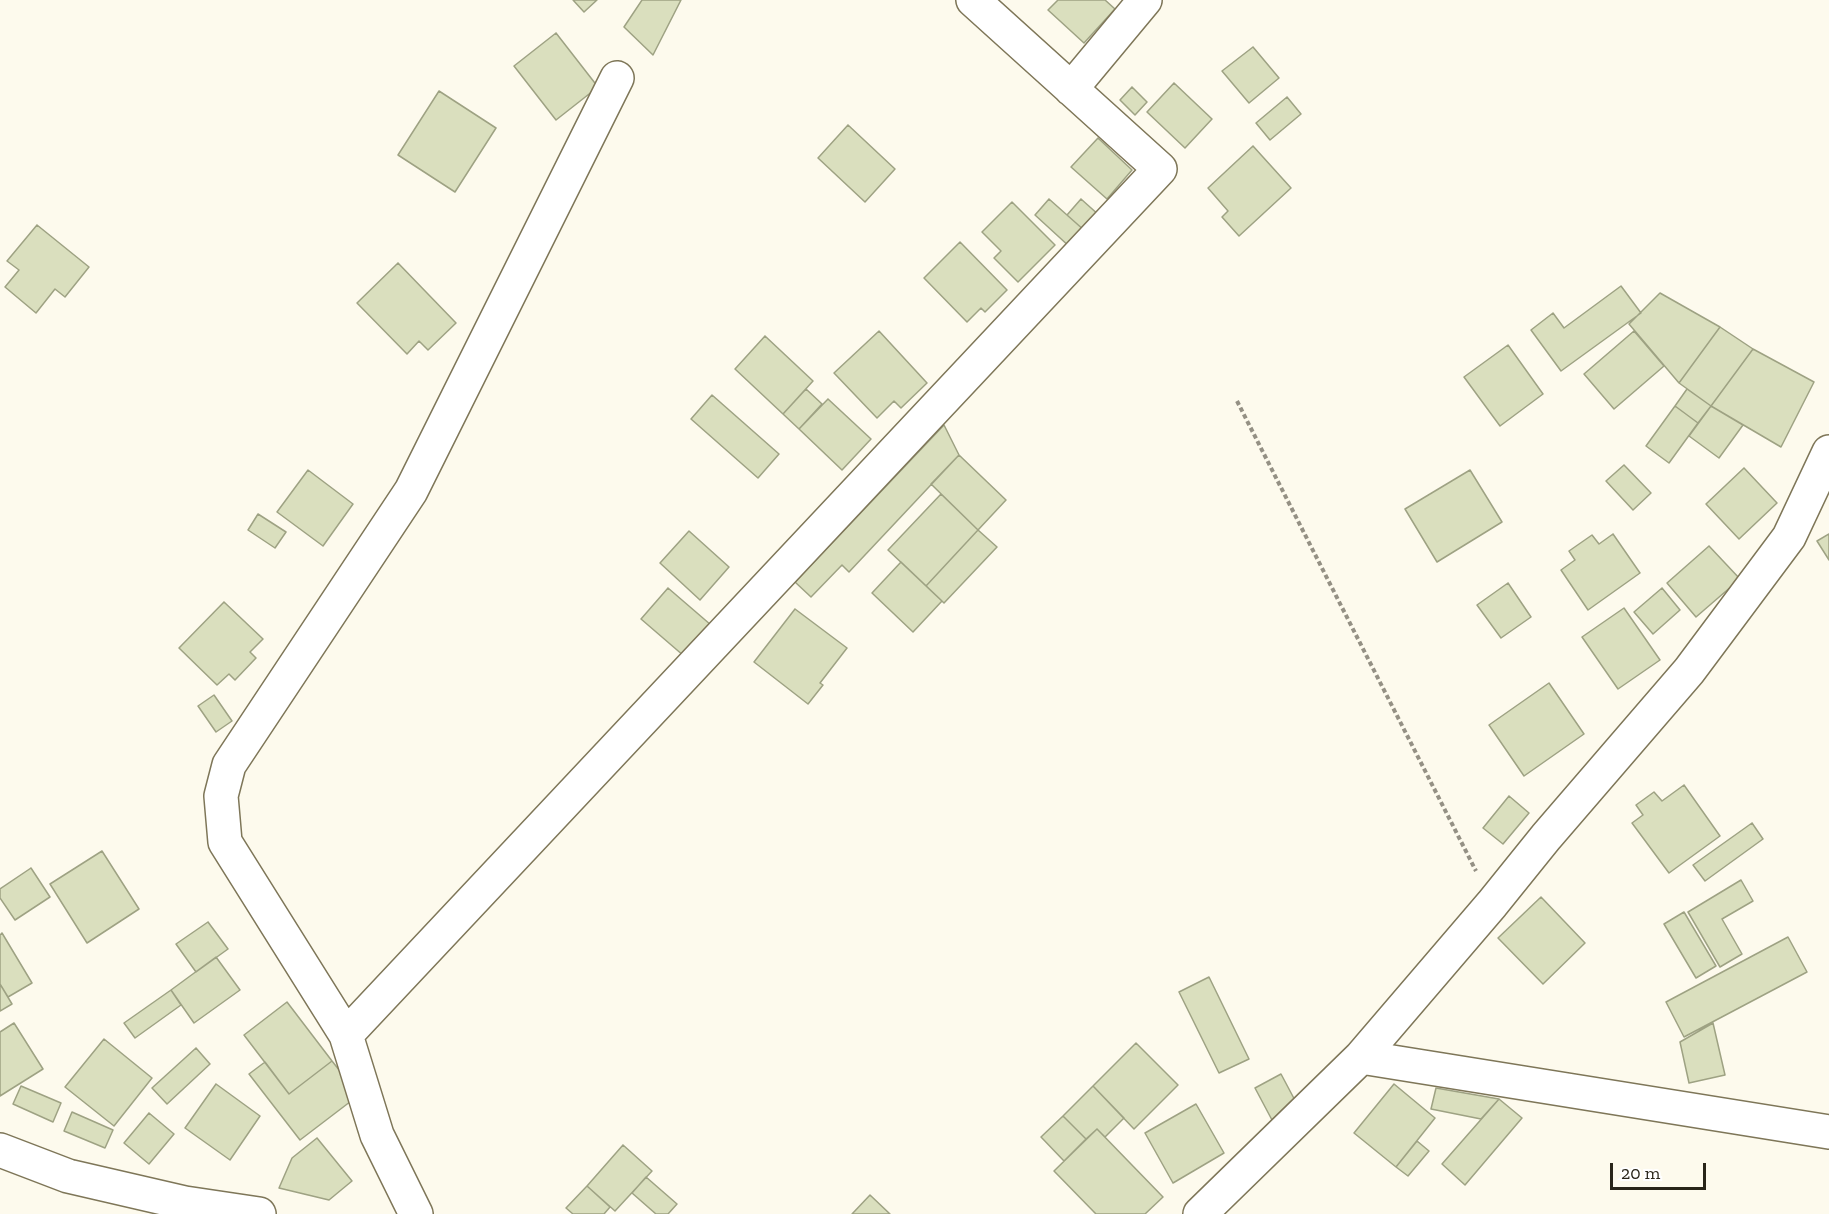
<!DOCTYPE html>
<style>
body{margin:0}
#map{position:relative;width:1829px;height:1214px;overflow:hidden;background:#fdfaed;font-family:"Zilla Slab",serif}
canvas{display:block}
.scale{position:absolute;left:1610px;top:1163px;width:96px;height:27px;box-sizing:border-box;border:3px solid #292519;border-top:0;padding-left:8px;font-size:18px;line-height:21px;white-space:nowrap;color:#292519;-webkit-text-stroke:4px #fff;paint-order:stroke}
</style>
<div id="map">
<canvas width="1829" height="1214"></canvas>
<div class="scale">20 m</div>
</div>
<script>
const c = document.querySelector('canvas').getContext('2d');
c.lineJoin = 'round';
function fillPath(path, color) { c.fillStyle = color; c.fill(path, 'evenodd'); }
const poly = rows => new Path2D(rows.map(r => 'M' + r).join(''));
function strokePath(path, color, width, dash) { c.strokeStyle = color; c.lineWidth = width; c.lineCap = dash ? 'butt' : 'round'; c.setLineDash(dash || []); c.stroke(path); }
const building = poly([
 [573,0,597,0,584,12,573,0],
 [642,0,681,0,653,55,624,27,642,0],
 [1058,0,1105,0,1115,9,1084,43,1048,10,1058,0],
 [556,33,598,87,556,120,514,66,556,33],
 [1253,47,1279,78,1249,103,1222,71,1253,47],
 [1174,83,1212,119,1185,148,1147,112,1174,83],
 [1132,87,1147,102,1135,115,1120,100,1132,87],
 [439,91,496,128,455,192,398,155,439,91],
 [1287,97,1301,114,1270,140,1256,123,1287,97],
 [848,125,895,169,865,202,818,158,848,125],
 [1098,138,1132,170,1107,199,1071,167,1098,138],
 [1253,146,1291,188,1239,236,1222,217,1228,211,1208,188,1253,146],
 [1049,199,1085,231,1071,248,1035,215,1049,199],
 [1081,199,1100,216,1085,231,1067,215,1081,199],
 [1012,202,1055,245,1018,282,994,258,1001,251,982,232,1012,202],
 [37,225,89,267,65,297,55,289,36,313,5,287,19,270,7,261,37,225],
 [960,242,1007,290,985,312,981,308,967,322,924,278,960,242],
 [398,263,456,323,428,350,419,341,407,354,357,303,398,263],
 [1621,286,1641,313,1561,371,1531,330,1553,313,1564,328,1621,286],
 [1660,293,1720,327,1679,383,1629,324,1660,293],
 [1720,327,1753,349,1711,406,1679,383,1720,327],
 [879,331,927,383,901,408,894,401,877,418,834,373,879,331],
 [1634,331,1664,366,1614,409,1584,374,1634,331],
 [765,336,813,381,783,414,735,369,765,336],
 [1508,345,1543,394,1500,426,1464,377,1508,345],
 [1753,349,1814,382,1781,447,1711,406,1753,349],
 [806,389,822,404,799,429,783,414,806,389],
 [1687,389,1711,406,1698,423,1675,406,1687,389],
 [712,395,779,454,758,478,691,419,712,395],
 [828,399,871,439,842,470,799,429,828,399],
 [1675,406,1698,423,1669,463,1646,446,1675,406],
 [1711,406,1743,425,1719,458,1689,436,1711,406],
 [944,425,959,455,849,572,842,565,811,597,795,582,944,425],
 [959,455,1006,500,978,530,931,484,959,455],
 [1624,465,1651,493,1633,510,1606,481,1624,465],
 [1744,468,1777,503,1739,539,1706,504,1744,468],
 [308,470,353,504,323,546,277,512,308,470],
 [1470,470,1502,522,1437,562,1405,509,1470,470],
 [941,494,978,530,926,586,888,550,941,494],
 [258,514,286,532,275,548,248,530,258,514],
 [978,530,997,547,944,603,926,586,978,530],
 [689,531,729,567,700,600,660,563,689,531],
 [1613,534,1640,573,1588,610,1561,570,1575,560,1569,551,1592,535,1599,544,1613,534],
 [1829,534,1829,560,1817,541,1829,534],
 [1709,546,1740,579,1696,617,1667,583,1709,546],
 [901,562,942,601,913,632,872,593,901,562],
 [1508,583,1531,617,1501,638,1477,605,1508,583],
 [668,588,711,625,684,656,641,619,668,588],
 [1662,588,1680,610,1653,634,1634,612,1662,588],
 [224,602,263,639,250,652,256,658,235,680,229,674,217,685,179,648,224,602],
 [1624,608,1660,660,1618,689,1582,637,1624,608],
 [795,609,847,648,820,683,823,685,808,704,754,662,795,609],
 [1549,683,1584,734,1524,776,1489,725,1549,683],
 [214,695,232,721,216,732,198,706,214,695],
 [1684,785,1720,836,1669,873,1632,823,1643,815,1636,805,1654,792,1662,801,1684,785],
 [1509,796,1529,813,1503,844,1483,828,1509,796],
 [1752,823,1763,839,1705,881,1693,865,1752,823],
 [102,851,139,909,87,943,50,884,102,851],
 [31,868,50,897,15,920,0,898,0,889,31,868],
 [1741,880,1753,901,1722,919,1742,954,1720,967,1688,912,1741,880],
 [1541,897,1585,943,1543,984,1498,938,1541,897],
 [1684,912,1716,966,1696,978,1664,924,1684,912],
 [208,922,228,949,196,972,176,944,208,922],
 [2,933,32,983,8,997,0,984,0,935,2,933],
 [1788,937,1807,972,1684,1037,1666,1002,1788,937],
 [216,957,240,990,194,1023,171,990,216,957],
 [1209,977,1249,1059,1219,1073,1179,992,1209,977],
 [0,984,12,1004,0,1011,0,984],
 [171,990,181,1005,135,1038,124,1023,171,990],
 [287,1002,332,1061,289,1094,244,1035,287,1002],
 [14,1023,43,1069,0,1096,0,1032,14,1023],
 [1713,1023,1725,1075,1689,1083,1680,1042,1713,1023],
 [104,1039,152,1078,114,1126,65,1087,104,1039],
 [1136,1043,1178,1085,1134,1129,1093,1086,1136,1043],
 [196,1048,210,1064,167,1104,152,1088,196,1048],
 [332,1061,359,1095,300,1140,249,1074,265,1062,289,1094,332,1061],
 [1281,1074,1298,1106,1272,1120,1255,1088,1281,1074],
 [216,1084,260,1116,230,1160,185,1128,216,1084],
 [1394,1084,1435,1118,1396,1167,1354,1133,1394,1084],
 [21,1086,61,1103,53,1122,13,1104,21,1086],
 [1093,1086,1124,1118,1105,1137,1097,1129,1086,1139,1063,1116,1093,1086],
 [1436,1088,1499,1099,1481,1119,1431,1109,1436,1088],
 [1499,1099,1522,1118,1465,1185,1442,1164,1499,1099],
 [1196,1104,1224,1153,1173,1183,1145,1133,1196,1104],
 [72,1112,113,1130,105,1148,64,1131,72,1112],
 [149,1113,174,1134,149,1164,124,1143,149,1113],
 [1063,1116,1086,1139,1064,1161,1041,1137,1063,1116],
 [1097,1129,1163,1197,1145,1214,1096,1214,1054,1171,1097,1129],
 [317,1138,352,1181,329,1200,279,1188,292,1158,317,1138],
 [1417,1141,1429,1151,1408,1176,1396,1167,1417,1141],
 [623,1145,652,1171,615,1211,587,1186,623,1145],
 [646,1177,677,1204,668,1214,656,1214,632,1193,646,1177],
 [587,1186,610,1207,604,1214,573,1214,566,1208,587,1186],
 [870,1195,890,1214,852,1214,870,1195]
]);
fillPath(building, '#dadfbe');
strokePath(building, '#9ea283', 1.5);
const street = poly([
 [1071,89,1145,0],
 [346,1035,1160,169,973,0],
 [1361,1057,1829,1132],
 [416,1214,377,1135,346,1035,225,842,221,796,229,765,411,491,617,78],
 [1200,1214,1361,1057,1492,904,1546,837,1689,671,1789,537,1829,452]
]);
const secondary = poly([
 [0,1150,68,1176,185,1203,259,1214]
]);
strokePath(street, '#7e7658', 36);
strokePath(secondary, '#7e7658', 36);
strokePath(poly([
 [1237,401,1476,871]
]), '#949084', 4, [4.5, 3]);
strokePath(street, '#fff', 33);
strokePath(secondary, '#fff', 33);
</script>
